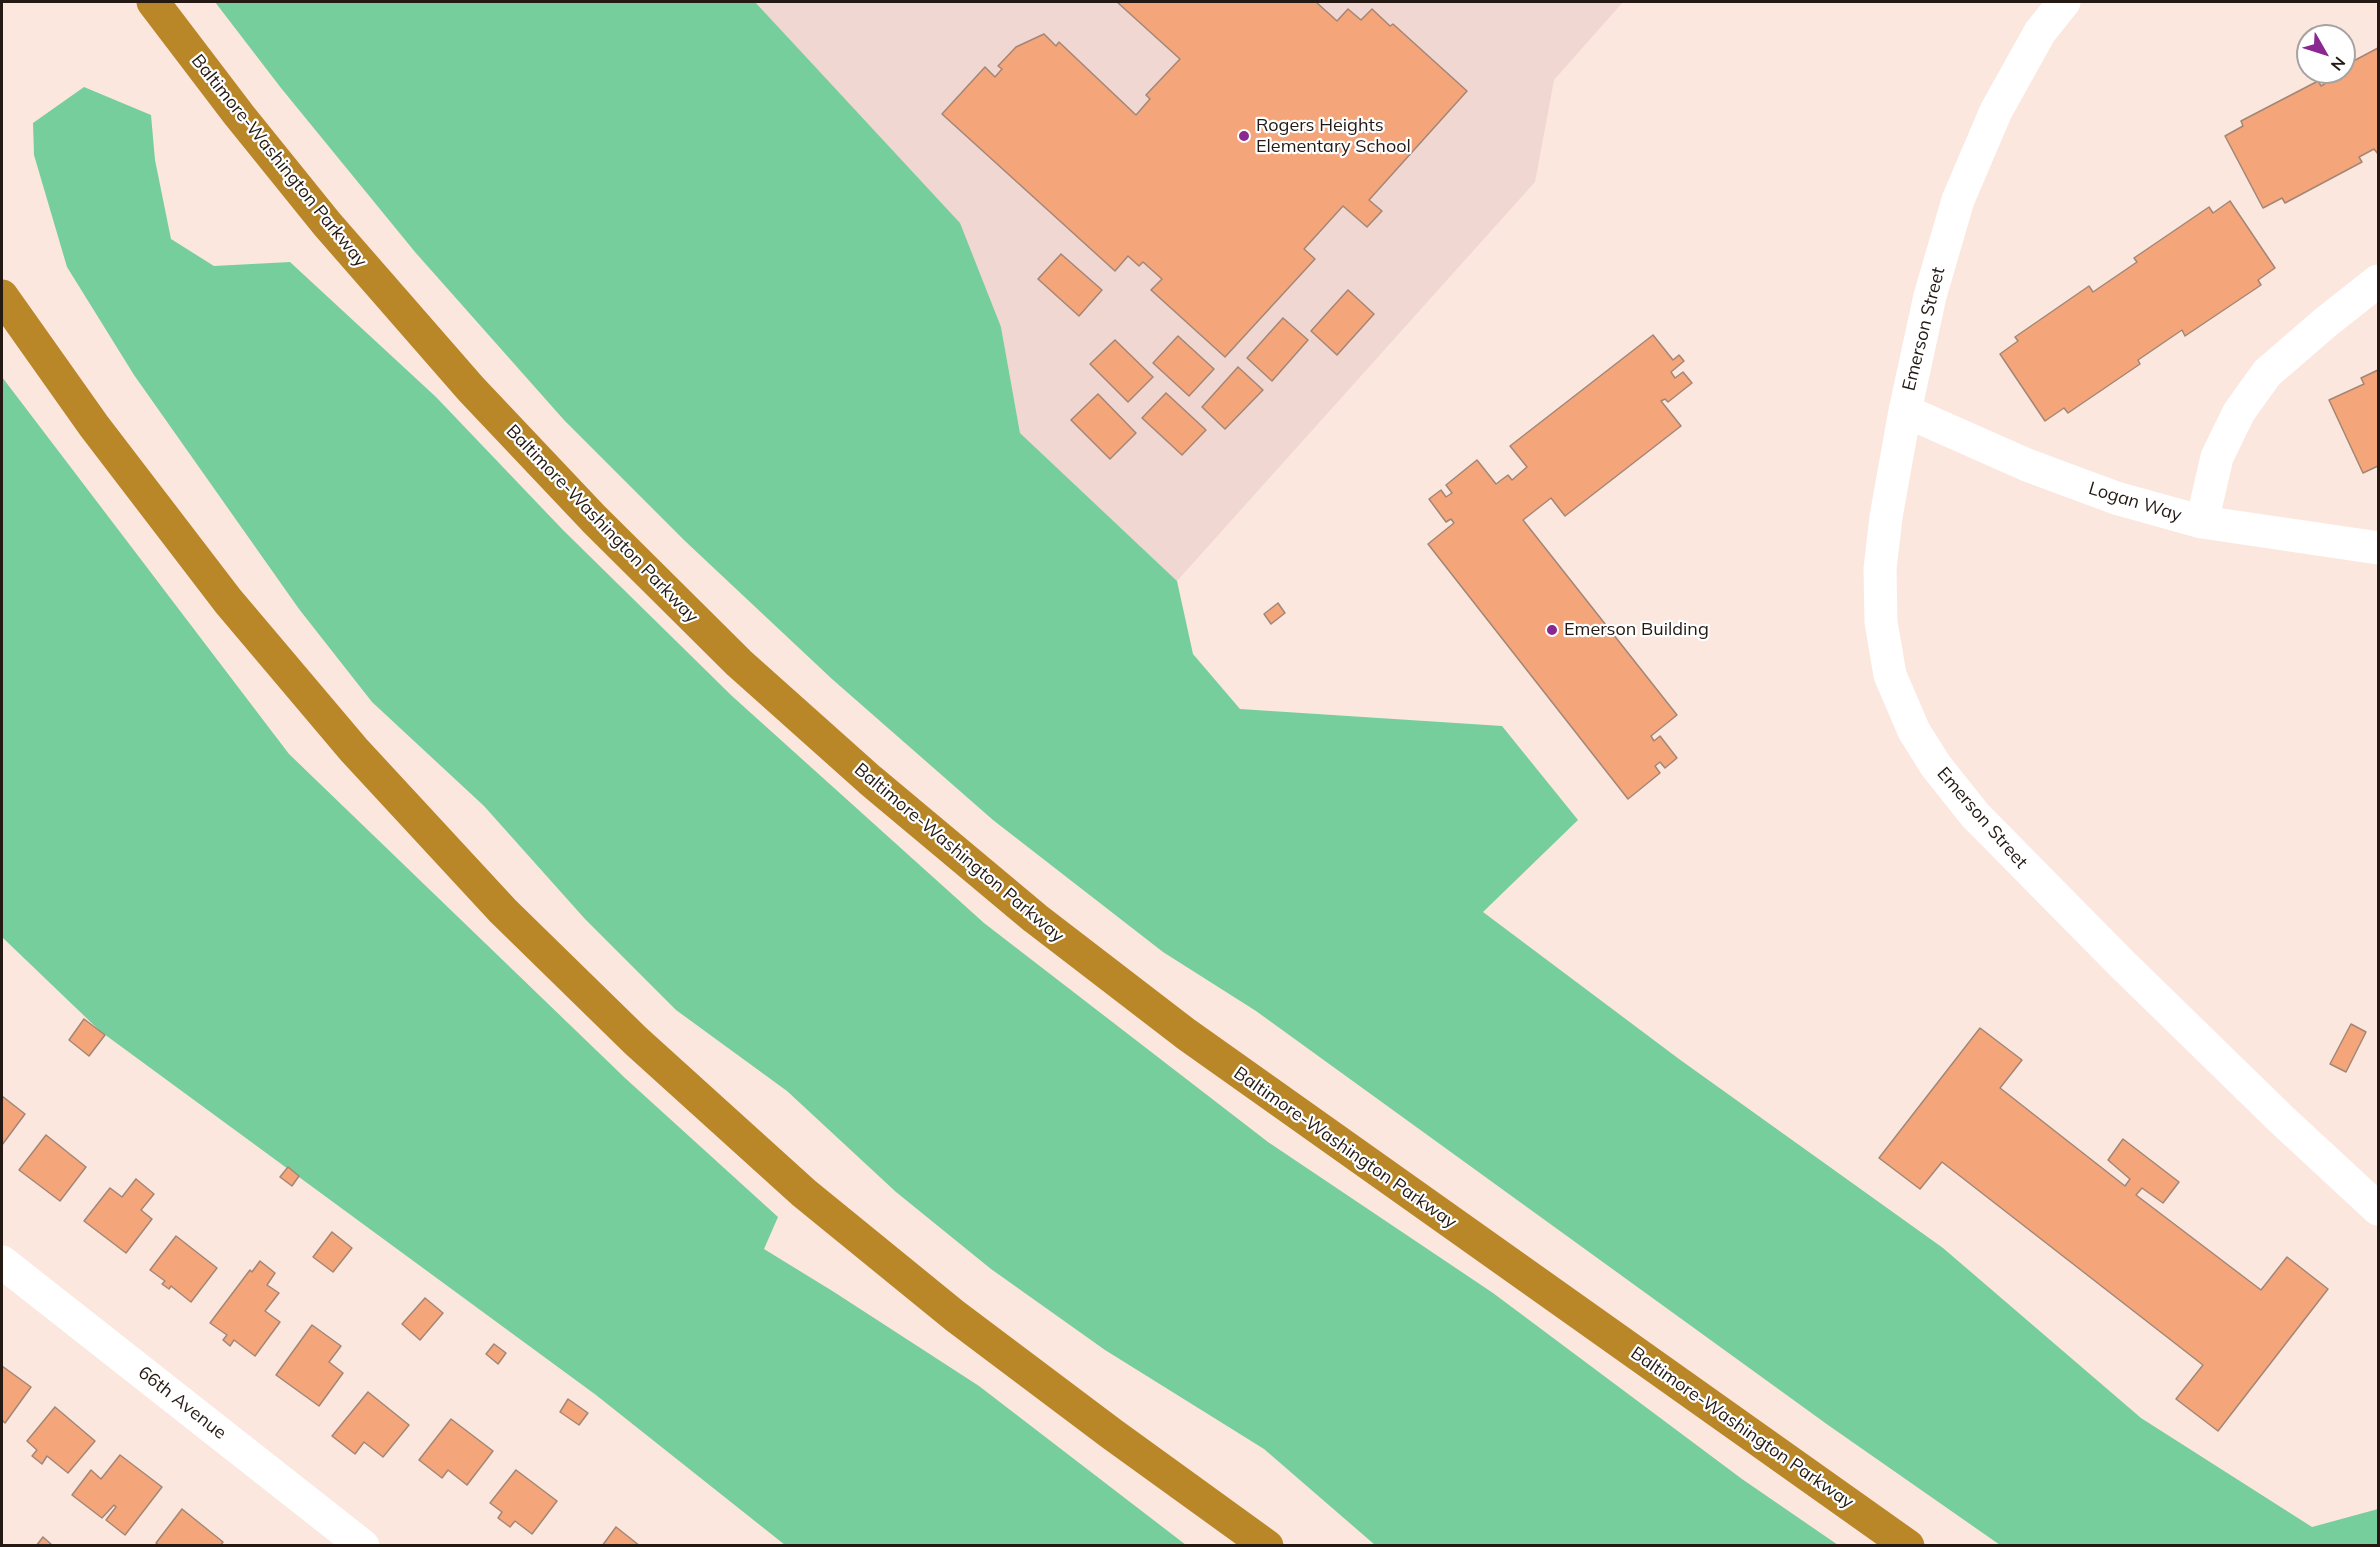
<!DOCTYPE html>
<style>
body{margin:0}
#map{position:relative;width:2380px;height:1547px;overflow:hidden;background:#fbe7dd;font-family:Mulish,sans-serif}
canvas{display:block}
.frame{position:absolute;inset:0;border:3px solid #241913;pointer-events:none}
.north{position:absolute;left:2296px;top:24px;width:60px;height:60px;box-sizing:border-box;background:#fff;border:2px solid #a7a3a1;border-radius:50%;rotate:129deg;font-size:16px;font-weight:700;line-height:24px;text-align:center;color:#241913}
.north::after{content:'';display:block;margin:auto;width:21px;height:27px;background:#8a2790;clip-path:polygon(50% 0,100% 100%,50% 72%,0 100%)}
</style>
<div id="map">
<canvas width="2380" height="1547"></canvas>
<div class="frame"></div>
<div class="north">N</div>
</div>
<script>
const c = document.querySelector('canvas').getContext('2d');
c.lineJoin = 'round';
function fillPath(path, color) { c.fillStyle = color; c.fill(path, 'evenodd'); }
const poly = rows => new Path2D(rows.map(r => 'M' + r).join(''));
function strokePath(path, color, width, dash) { c.strokeStyle = color; c.lineWidth = width; c.lineCap = dash ? 'butt' : 'round'; c.setLineDash(dash || []); c.stroke(path); }
function label(font, color, halo, rows, align = 'center') {
  c.font = font + ' Mulish,sans-serif'; c.lineWidth = 4.5; c.setLineDash([]); c.textBaseline = 'middle'; c.strokeStyle = halo; c.fillStyle = color; for (const [text, x, y, turn = 0] of rows) {
    c.save(); c.translate(x, y); c.rotate((+turn || 0) * Math.PI / 180); c.textAlign = isNaN(turn) ? turn : align; if (halo) c.strokeText(text, 0, 0); c.fillText(text, 0, 0); c.restore();
  }
}
fillPath(poly([
 [755,2,1623,2,1554,80,1535,182,1177,581,1020,433,1001,327,802,54]
]), '#f1d7d1');
fillPath(poly([
 [215,2,755,2,960,223,1001,327,1020,433,1177,581,1193,654,1240,709,1502,726,1578,820,1483,912,1679,1059,1943,1248,2141,1418,2312,1527,2378,1509,2378,1545,2000,1545,1828,1425,1256,1011,1163,952,993,820,832,679,685,541,564,420,415,252,281,88],
 [84,87,151,115,155,160,171,239,214,266,290,262,436,397,563,530,732,696,984,923,1268,1142,1493,1293,1742,1479,1838,1545,1375,1545,1264,1449,1105,1350,991,1269,896,1192,787,1091,676,1010,585,919,484,806,372,702,299,609,134,375,67,267,34,155,33,123],
 [2,377,289,754,625,1078,778,1217,764,1249,834,1292,979,1386,1186,1545,785,1545,596,1395,100,1031,2,937]
]), '#76ce9d');
const building = poly([
 [1117,2,1316,2,1337,21,1348,9,1361,20,1372,9,1390,26,1393,24,1467,91,1369,200,1382,211,1367,227,1343,206,1304,249,1315,259,1225,357,1151,290,1162,279,1143,262,1139,266,1128,256,1115,271,942,114,985,67,995,77,1002,69,998,66,1016,47,1044,34,1056,46,1059,42,1136,115,1150,99,1146,95,1180,59,1117,2],
 [2378,48,2378,154,2374,149,2359,157,2362,162,2285,203,2282,198,2263,208,2225,136,2243,126,2241,121,2318,81,2321,86,2336,77,2334,72,2344,72,2344,66,2378,48],
 [2230,201,2275,268,2258,280,2261,285,2185,336,2182,330,2138,360,2140,364,2068,413,2064,408,2045,421,2000,354,2018,341,2015,337,2089,286,2093,292,2137,262,2134,258,2209,207,2213,213,2230,201],
 [1061,254,1102,290,1079,316,1038,279,1061,254],
 [1348,290,1374,314,1337,355,1311,331,1348,290],
 [1283,318,1308,340,1272,381,1247,358,1283,318],
 [1653,335,1673,360,1679,355,1684,361,1671,372,1675,378,1683,372,1692,383,1668,402,1665,399,1661,401,1681,426,1565,516,1551,498,1523,520,1677,715,1651,736,1654,741,1660,736,1677,758,1665,768,1660,762,1655,766,1660,773,1628,799,1428,544,1454,523,1451,519,1446,522,1429,499,1441,490,1446,497,1452,493,1446,485,1477,460,1496,484,1508,475,1512,480,1527,467,1510,446,1653,335],
 [1178,336,1214,369,1189,396,1153,363,1178,336],
 [1115,340,1153,377,1128,402,1090,364,1115,340],
 [1238,367,1263,390,1225,429,1202,407,1238,367],
 [2378,370,2378,466,2363,473,2329,400,2364,384,2361,378,2378,370],
 [1166,393,1206,430,1182,455,1142,418,1166,393],
 [1098,394,1136,433,1110,459,1071,420,1098,394],
 [1278,603,1285,613,1271,624,1264,614,1278,603],
 [84,1019,105,1035,89,1056,69,1040,84,1019],
 [2351,1024,2366,1032,2346,1072,2330,1064,2351,1024],
 [1980,1028,2022,1060,2000,1088,2125,1186,2130,1179,2108,1160,2123,1139,2179,1182,2163,1203,2142,1188,2136,1195,2261,1290,2287,1257,2328,1289,2218,1431,2176,1399,2203,1365,1942,1162,1920,1189,1879,1158,1980,1028],
 [2,1096,25,1114,2,1145,2,1096],
 [46,1135,86,1167,60,1201,19,1170,46,1135],
 [288,1167,299,1176,292,1186,280,1177,288,1167],
 [136,1179,154,1194,141,1210,152,1219,126,1253,84,1221,110,1188,122,1197,136,1179],
 [332,1232,352,1248,333,1272,313,1257,332,1232],
 [176,1236,217,1268,191,1302,171,1286,169,1289,162,1284,165,1281,150,1270,176,1236],
 [260,1261,275,1273,267,1285,279,1293,265,1311,280,1322,255,1356,234,1340,230,1346,223,1340,227,1335,210,1323,250,1270,252,1272,260,1261],
 [425,1298,443,1313,420,1340,402,1324,425,1298],
 [312,1325,341,1346,329,1362,343,1373,319,1406,276,1375,312,1325],
 [494,1344,506,1353,498,1364,486,1354,494,1344],
 [2,1366,31,1387,5,1423,2,1420,2,1366],
 [368,1392,409,1425,383,1457,364,1442,355,1454,332,1436,368,1392],
 [568,1399,588,1413,579,1425,560,1412,568,1399],
 [55,1407,95,1441,68,1473,47,1456,42,1464,32,1456,37,1450,27,1441,55,1407],
 [451,1419,493,1451,467,1485,448,1470,442,1478,419,1460,451,1419],
 [120,1455,162,1487,125,1535,106,1520,116,1507,114,1505,102,1518,72,1495,91,1470,101,1479,120,1455],
 [516,1470,557,1501,532,1534,515,1521,510,1527,498,1518,502,1512,490,1503,516,1470],
 [182,1509,223,1542,220,1546,160,1546,156,1543,182,1509],
 [616,1527,640,1546,602,1546,616,1527],
 [43,1537,52,1545,52,1546,36,1546,43,1537]
]);
fillPath(building, '#f5a57a');
strokePath(building, '#a38676', 1.5);
strokePath(poly([
 [2064,2,2040,32,1996,111,1958,200,1930,296,1905,411,1886,517,1880,569,1881,622,1890,675,1914,731,1936,766,1975,815,2121,963,2281,1119,2378,1209],
 [1905,411,2027,465,2116,498,2202,522,2378,548],
 [2202,522,2217,457,2239,412,2267,373,2326,322,2378,281],
 [2,1262,363,1546]
]), '#fff', 33);
strokePath(poly([
 [153,2,239,115,327,224,471,389,594,519,739,663,870,780,1035,918,1186,1034,1908,1546],
 [2,296,94,426,228,601,354,750,503,911,636,1041,804,1193,955,1316,1112,1434,1267,1546]
]), '#b98728', 33);
for (const [x, y, r, color] of [
 [1244,136,6,"#8a2790"],
 [1552,630,6,"#8a2790"]
]) { const dot = new Path2D(); dot.arc(x, y, r, 0, 2 * Math.PI); c.fillStyle = color; c.fill(dot); strokePath(dot, '#fff', 2); }
label('18px', '#241913', '#fff', [
 ["Rogers Heights",1256,126],
 ["Elementary School",1256,147],
 ["Emerson Building",1564,630]
], 'left');
label('18px', '#241913', '#fff', [
 ["Baltimore-Washington Parkway",279,161,51],
 ["Emerson Street",1924,329,-76],
 ["Logan Way",2135,502,17],
 ["Baltimore-Washington Parkway",602,524,46],
 ["Emerson Street",1982,818,49],
 ["Baltimore-Washington Parkway",959,853,40],
 ["Baltimore-Washington Parkway",1345,1148,35],
 ["66th Avenue",182,1403,38],
 ["Baltimore-Washington Parkway",1742,1428,35]
]);
</script>
